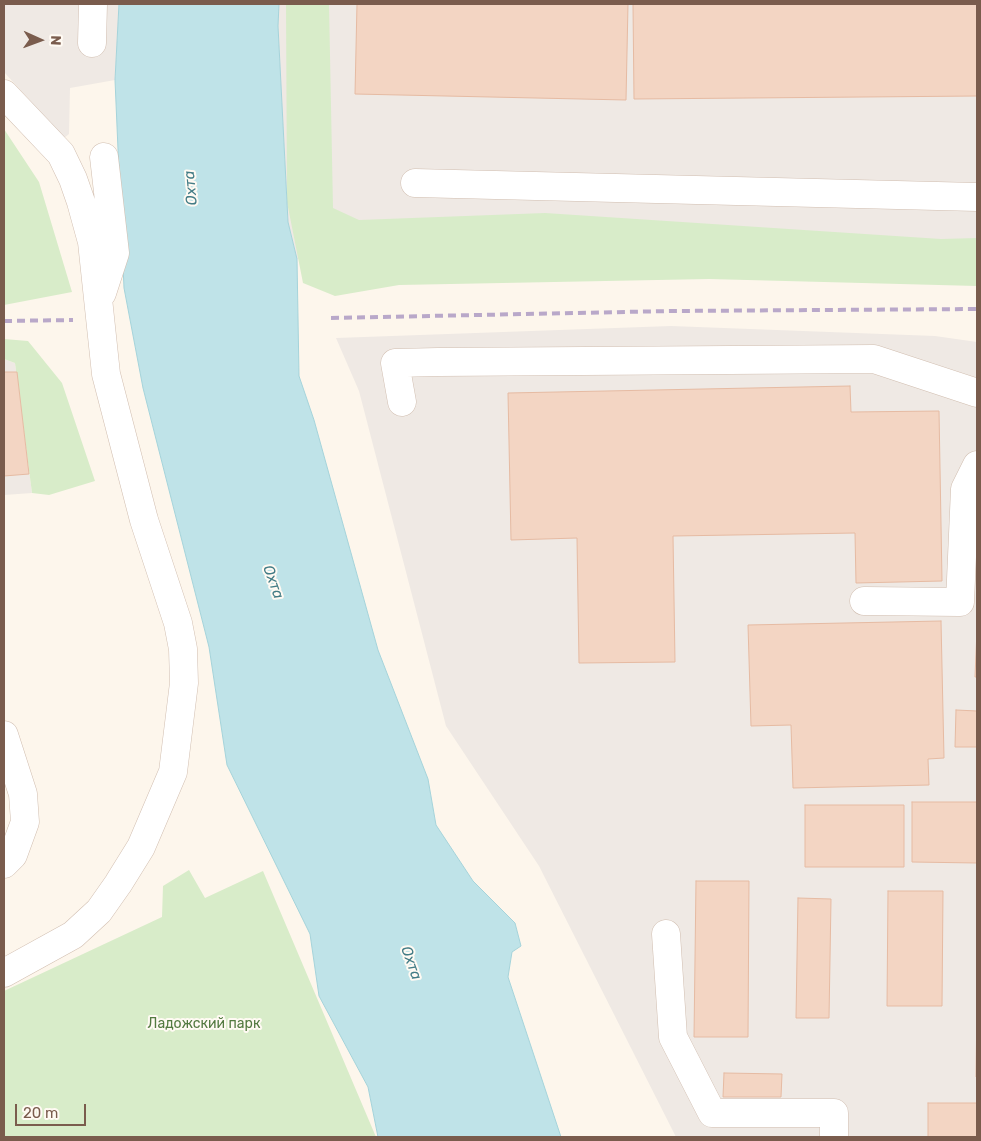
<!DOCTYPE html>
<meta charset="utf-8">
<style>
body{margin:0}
#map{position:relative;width:981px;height:1141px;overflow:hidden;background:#fdf6ec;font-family:Rubik,sans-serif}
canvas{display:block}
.frame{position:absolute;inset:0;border:5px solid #7a5c4d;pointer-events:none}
.north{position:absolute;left:15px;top:15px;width:50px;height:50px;-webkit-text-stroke:4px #fffaf3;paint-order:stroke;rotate:92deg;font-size:14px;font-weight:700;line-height:20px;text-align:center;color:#7a5c4d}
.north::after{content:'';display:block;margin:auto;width:18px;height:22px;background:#7a5c4d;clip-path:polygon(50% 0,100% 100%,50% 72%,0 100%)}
.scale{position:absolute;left:15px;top:1104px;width:71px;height:22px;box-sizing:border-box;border:2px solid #7a5c4d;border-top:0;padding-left:6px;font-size:15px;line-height:18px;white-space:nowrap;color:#7a5c4d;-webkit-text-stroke:4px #fffaf3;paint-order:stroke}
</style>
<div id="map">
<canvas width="981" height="1141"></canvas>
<div class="frame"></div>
<div class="north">N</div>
<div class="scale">20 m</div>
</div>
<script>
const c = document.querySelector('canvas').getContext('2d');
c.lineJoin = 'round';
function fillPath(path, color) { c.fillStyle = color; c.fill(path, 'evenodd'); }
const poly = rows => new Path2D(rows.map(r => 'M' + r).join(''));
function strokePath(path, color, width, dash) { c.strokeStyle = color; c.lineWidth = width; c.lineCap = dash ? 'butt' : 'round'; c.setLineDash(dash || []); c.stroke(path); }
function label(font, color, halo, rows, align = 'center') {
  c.font = font + ' Rubik,sans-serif'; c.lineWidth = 4; c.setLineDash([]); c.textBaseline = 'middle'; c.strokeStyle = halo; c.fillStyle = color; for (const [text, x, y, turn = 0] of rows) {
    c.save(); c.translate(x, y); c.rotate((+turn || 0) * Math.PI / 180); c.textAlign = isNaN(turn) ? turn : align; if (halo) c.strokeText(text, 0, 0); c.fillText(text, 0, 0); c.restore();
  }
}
fillPath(poly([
 [4,4,119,4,115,80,70,88,69,134,64,138,4,72],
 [279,4,977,4,977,257,297,259,288,222,278,26],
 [671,326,935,336,977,342,977,1137,676,1137,539,866,446,726,359,391,336,338],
 [4,359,15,363,32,493,4,495]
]), '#efe9e4');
fillPath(poly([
 [286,4,329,4,333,208,359,220,545,213,941,239,977,238,977,286,709,279,399,285,335,296,303,283,287,202],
 [4,129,39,182,72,292,4,305],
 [4,339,28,341,62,383,95,481,49,495,32,493,15,363,4,359],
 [189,870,205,898,263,871,376,1137,4,1137,4,991,162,917,163,886]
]), '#d8ecc9');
const water = poly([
 [119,4,279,4,278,26,288,222,297,259,299,376,314,420,378,650,428,779,436,825,473,881,515,923,521,946,512,952,508,977,561,1137,378,1137,368,1087,319,996,310,934,227,765,209,647,143,388,124,288,115,80,119,4]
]);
fillPath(water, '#bfe3e8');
strokePath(water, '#a5d3da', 1);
const building = poly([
 [357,4,628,4,626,100,355,94,357,4],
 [633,4,977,4,977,96,634,99,633,4],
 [4,372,17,372,29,474,4,476,4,372],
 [850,386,851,412,939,411,942,581,856,583,855,533,673,536,675,662,579,663,577,538,511,540,508,393,850,386],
 [941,621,944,758,928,759,929,785,793,788,791,725,751,726,748,625,941,621],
 [977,630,977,677,975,677,977,630],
 [956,710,977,711,977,747,955,747,956,710],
 [912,802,977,802,977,863,912,862,912,802],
 [805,805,904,805,904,867,805,867,805,805],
 [696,881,749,881,748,1037,694,1037,696,881],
 [888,891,943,891,942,1006,887,1006,888,891],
 [798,898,831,899,829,1018,796,1018,798,898],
 [977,1004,977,1077,976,1077,977,1004],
 [724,1073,782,1074,781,1097,723,1097,724,1073],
 [928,1103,977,1103,977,1137,928,1137,928,1103]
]);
fillPath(building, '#f3d5c3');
strokePath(building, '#e6bba3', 1);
const minor = poly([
 [92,43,93,4],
 [4,94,61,154,73,179,81,202,92,242,106,374,144,520,178,623,183,649,184,683,173,772,141,847,118,884,99,911,73,935,4,973],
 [415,183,977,197],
 [102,293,115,253,104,157],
 [402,402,395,363,438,362,874,359,977,393],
 [864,601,960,602,965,489,977,465],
 [4,735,23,794,25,822,13,855,4,864],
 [666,934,673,1037,712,1113,834,1113,834,1137]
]);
strokePath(minor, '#d1beb0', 29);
strokePath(minor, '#fff', 28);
strokePath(poly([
 [331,318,672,311,977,309],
 [4,321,73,320]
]), '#b9a8c9', 4, [8, 5]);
label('14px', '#537a41', '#fffaf3', [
 ["Ладожский парк",204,1024]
]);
label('italic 15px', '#437c86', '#fffaf3', [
 ["Охта",191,188,-95],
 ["Охта",273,582,70],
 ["Охта",411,963,70]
]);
</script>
